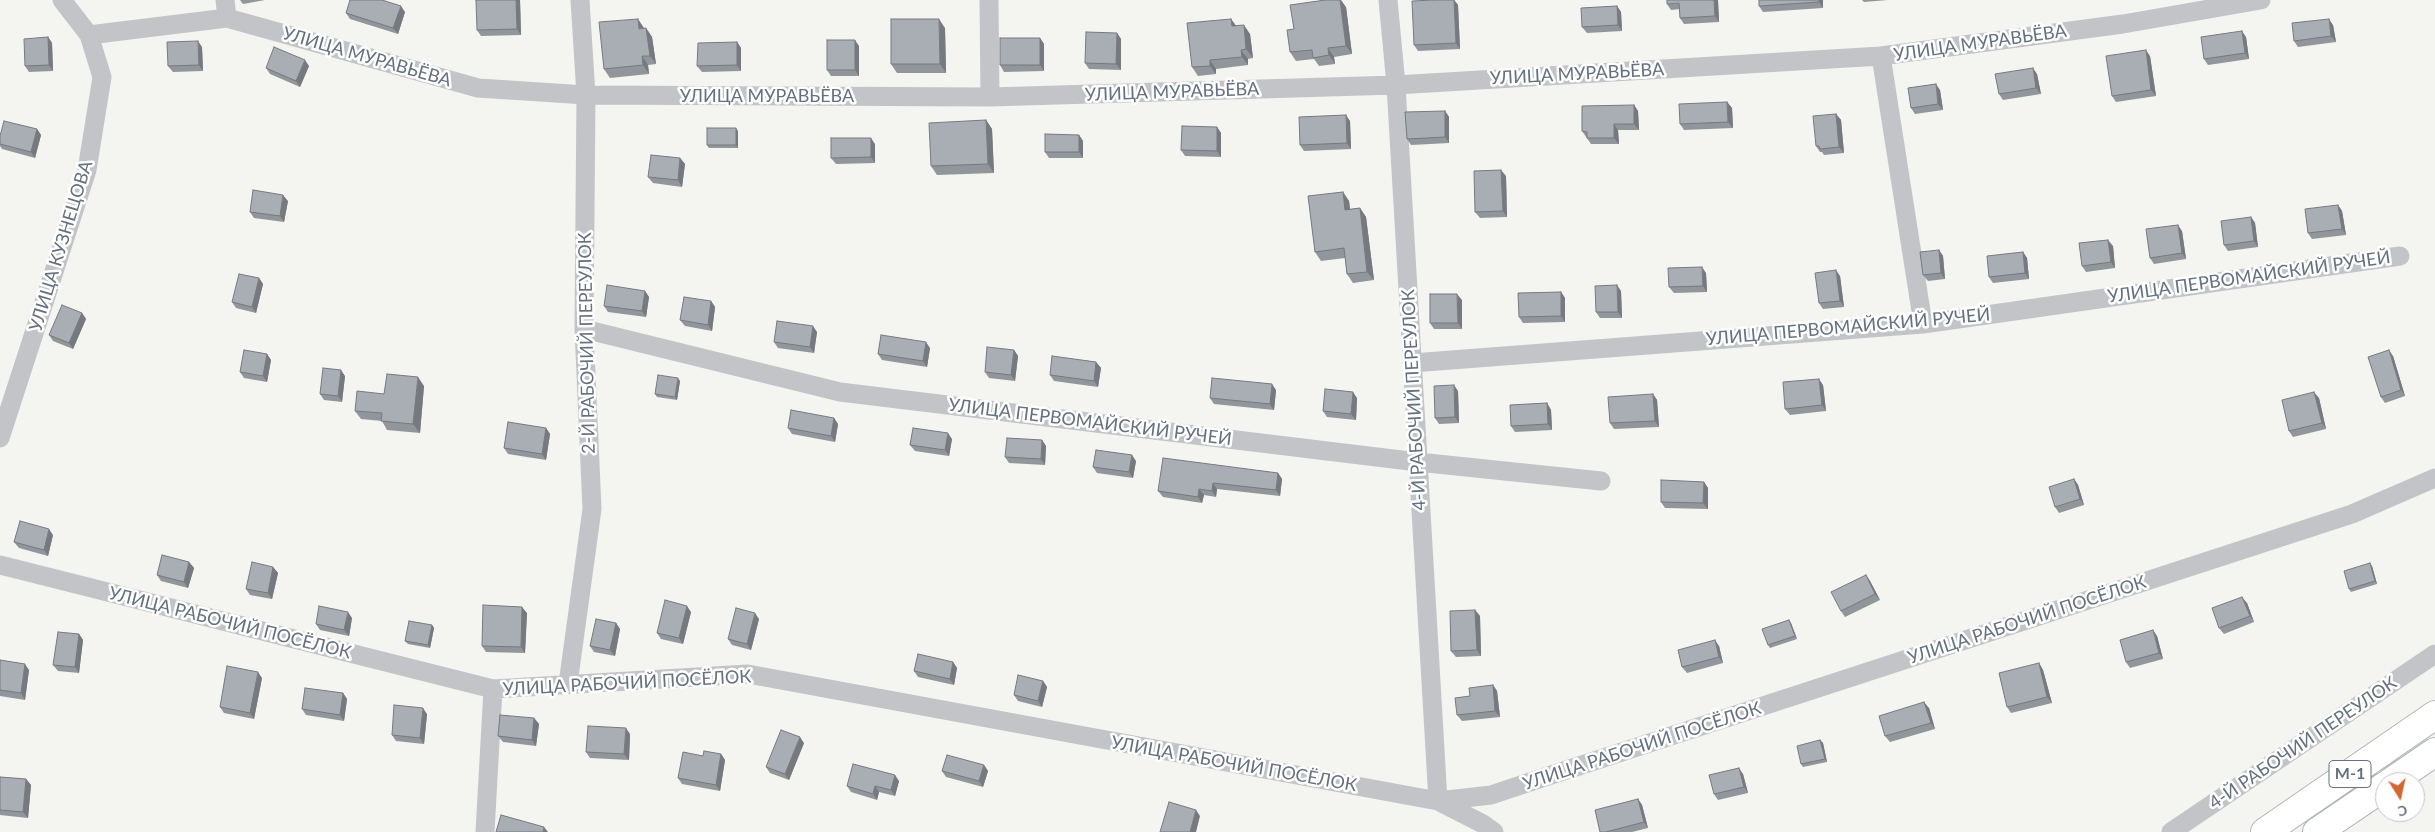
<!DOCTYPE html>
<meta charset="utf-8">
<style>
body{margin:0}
#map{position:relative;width:2435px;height:832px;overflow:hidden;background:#f4f4f1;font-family:Lato,sans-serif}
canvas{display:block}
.north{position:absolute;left:2375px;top:772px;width:50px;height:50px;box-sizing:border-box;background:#fff;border:1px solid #c2c6cc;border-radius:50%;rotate:170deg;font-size:14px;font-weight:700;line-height:20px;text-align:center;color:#66717f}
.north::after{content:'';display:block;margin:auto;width:18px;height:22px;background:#d36632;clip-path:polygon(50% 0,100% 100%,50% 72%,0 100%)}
</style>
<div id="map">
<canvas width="2435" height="832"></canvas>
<div class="north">С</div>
</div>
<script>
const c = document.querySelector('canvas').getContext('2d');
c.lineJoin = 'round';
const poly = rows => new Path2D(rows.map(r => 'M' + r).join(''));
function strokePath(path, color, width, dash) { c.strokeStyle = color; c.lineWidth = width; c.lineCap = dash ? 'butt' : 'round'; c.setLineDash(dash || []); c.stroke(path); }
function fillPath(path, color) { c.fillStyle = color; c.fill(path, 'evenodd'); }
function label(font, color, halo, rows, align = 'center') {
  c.font = font + ' Lato,sans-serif'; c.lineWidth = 5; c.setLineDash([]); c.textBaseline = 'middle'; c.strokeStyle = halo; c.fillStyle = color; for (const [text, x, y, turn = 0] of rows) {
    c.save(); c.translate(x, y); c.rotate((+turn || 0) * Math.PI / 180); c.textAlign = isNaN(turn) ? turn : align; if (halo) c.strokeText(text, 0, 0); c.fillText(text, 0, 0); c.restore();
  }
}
const trunk = poly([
 [2391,782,2435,752],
 [2265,832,2435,715],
 [2317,832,2385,786]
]);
strokePath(trunk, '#b2b5b8', 30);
strokePath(poly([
 [225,0,227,18],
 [989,0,990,97],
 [1388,0,1396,85,1438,801],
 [89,35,227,18,478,88,586,95,990,97,1396,85,1881,56,2123,24,2261,0],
 [1881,56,1923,324],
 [584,329,840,392,1418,462,1601,481],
 [1412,363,1923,324,2400,256],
 [0,438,87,170,102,77,89,35,62,0],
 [0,565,493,689,748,674,1438,801,1491,795,1542,778,2352,514,2435,478],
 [568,684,592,509,584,329,586,95,580,0],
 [1438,801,1483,824,1494,832],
 [485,832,493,689],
 [2171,832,2435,654]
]), '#c2c4c8', 19);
strokePath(trunk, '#fff', 28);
fillPath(poly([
 [240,0,265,0,243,4],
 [520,0,521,35,481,36,477,30],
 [1434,0,1454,0,1458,5,1460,49,1418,51,1414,45],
 [1718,0,1719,22,1684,24,1680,18,1680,9,1671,10,1667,4],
 [1823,0,1823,8,1763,12,1759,6],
 [1862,0,1888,0,1864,2],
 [1617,6,1621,12,1622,31,1587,33,1582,27],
 [1346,7,1352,54,1334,57,1335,64,1319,66,1314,59,1296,61,1290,52,1294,29],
 [405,12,398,34,350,19,346,13],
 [1231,19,1236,26,1250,34,1253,58,1248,59,1248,65,1216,69,1216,74,1198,76,1192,67],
 [2333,25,2336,42,2298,47,2294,41],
 [644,28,646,28,652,37,656,64,648,65,649,74,610,78,604,69],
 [945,28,946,73,897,73,891,64],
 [1117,33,1121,39,1121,70,1089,69,1085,63],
 [48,37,52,43,53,71,29,72,25,66],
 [2246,37,2249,59,2208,65,2204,59],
 [1040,38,1044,44,1044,71,1004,72,1000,65],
 [737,42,741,48,741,71,702,72,697,66],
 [859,46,859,76,831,76,827,70],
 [202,47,203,71,173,72,168,66],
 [2150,56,2156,96,2116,102,2112,96],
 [309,66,300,87,270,74,266,68],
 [2037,74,2041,94,2003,100,1999,94],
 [1940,90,1943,110,1915,114,1911,108],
 [1727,102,1732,108,1733,128,1684,130,1680,124],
 [1634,105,1638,111,1639,130,1618,130,1619,144,1591,144,1582,131],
 [1445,111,1449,117,1449,143,1411,145,1407,139],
 [1836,114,1841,120,1844,153,1824,155,1822,152,1820,152,1816,146],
 [986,120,992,129,994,173,937,175,931,166],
 [1350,121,1351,149,1304,151,1300,145],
 [1217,127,1221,133,1221,157,1185,156,1181,150],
 [37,129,41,135,35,158,2,149,0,146,0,136],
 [738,131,738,148,709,148,707,145],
 [1079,135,1083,141,1083,158,1049,158,1045,152],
 [875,144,875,163,836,164,831,158],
 [680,158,685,164,682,187,653,183,648,177],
 [1506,176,1507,217,1480,218,1475,212],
 [1343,192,1349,201,1350,209,1360,208,1366,217,1374,280,1353,283,1347,274,1345,258,1321,261,1315,252],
 [288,201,284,222,254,218,250,212],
 [2338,205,2342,211,2346,235,2312,239,2308,233],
 [2251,217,2255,223,2258,247,2228,251,2224,245],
 [2182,231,2186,259,2154,264,2150,258],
 [2113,246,2115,268,2086,272,2082,266],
 [1939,250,1943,256,1945,279,1928,281,1923,275],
 [2023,252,2027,258,2029,279,1993,283,1989,277],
 [1706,273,1707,292,1674,293,1669,287],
 [1840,276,1844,307,1823,309,1819,303],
 [259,278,263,284,256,313,236,308,232,302],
 [645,291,649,297,646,317,608,312,604,306],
 [1621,291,1622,318,1600,318,1596,312],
 [1561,292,1565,298,1565,322,1523,323,1519,317],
 [1462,300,1462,329,1434,329,1430,323],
 [711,301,715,307,712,331,685,326,680,320],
 [82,313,86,319,73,349,53,341,49,335],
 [817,332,814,353,778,348,774,342],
 [930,348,927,367,882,360,878,354],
 [1014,350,1018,356,1015,381,989,378,985,372],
 [267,354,271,360,267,382,244,378,240,372],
 [2393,356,2405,396,2385,403,2381,397],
 [1096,362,1101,368,1098,387,1054,381,1050,375],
 [345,376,342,402,324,400,320,394],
 [680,381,677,400,657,397,655,394],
 [1823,385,1826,411,1790,415,1785,409],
 [424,386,420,433,387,430,382,421,361,419,355,411],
 [1276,390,1274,410,1214,404,1210,398],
 [1458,391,1459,423,1439,424,1435,418],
 [1653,394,1657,400,1659,427,1614,429,1610,423],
 [1357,398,1356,420,1327,417,1323,411],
 [2319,398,2326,429,2293,437,2289,431],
 [1547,403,1551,410,1552,430,1515,432,1511,426],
 [834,418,838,424,835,442,792,434,788,428],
 [546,428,550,434,546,460,508,454,504,448],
 [952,439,949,456,915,451,910,445],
 [1042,440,1046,446,1045,465,1009,463,1005,457],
 [1136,461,1133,478,1097,473,1093,467],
 [1278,473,1282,479,1280,496,1217,489,1216,497,1204,495,1202,503,1163,497,1158,491],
 [2074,479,2078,485,2084,505,2059,513,2055,507],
 [1704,482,1708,488,1708,509,1665,508,1661,502],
 [53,535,48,556,19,548,14,542],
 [189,562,194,568,188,588,161,581,157,575],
 [2372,566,2377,584,2351,592,2349,589],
 [273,567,278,573,272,599,250,595,246,589],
 [1866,575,1870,581,1880,600,1845,617,1841,611],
 [2247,603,2254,622,2224,634,2219,628],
 [1475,610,1480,616,1481,656,1456,657,1451,651],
 [691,612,683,644,661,639,657,633],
 [527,613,525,653,486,652,482,646],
 [352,618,349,636,320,630,316,624],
 [759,619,751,650,732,645,728,639],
 [616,623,620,629,615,656,594,652,590,646],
 [1791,623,1797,639,1770,648,1768,645],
 [432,625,434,628,430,648,408,644,405,641],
 [79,634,83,640,79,673,58,671,53,665],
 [2157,636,2163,659,2130,668,2126,662],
 [1719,646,1723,663,1687,673,1682,667],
 [0,660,29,670,25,700,0,696],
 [953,662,957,668,954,685,918,677,914,671],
 [2039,663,2043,670,2052,703,2011,713,2007,707],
 [262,678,254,719,224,713,220,707],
 [1043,681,1047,687,1042,707,1018,701,1014,695],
 [1493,685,1497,691,1500,717,1462,721,1457,715,1470,696],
 [343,693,347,699,344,721,306,715,302,709],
 [1929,708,1935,729,1890,742,1885,736],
 [427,714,424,744,396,741,392,735],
 [534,718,539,724,536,746,503,742,498,736],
 [630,734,629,760,590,758,586,752],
 [1820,740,1823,743,1827,762,1803,767,1801,764],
 [804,743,789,780,770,773,766,767],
 [721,754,725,760,720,791,682,784,678,778,703,756],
 [984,765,988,771,983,787,946,777,942,771],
 [1743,774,1748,793,1718,800,1714,794],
 [0,777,26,779,31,785,28,818,0,815],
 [899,781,895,796,879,792,877,800,851,792,847,786],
 [1638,799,1642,805,1648,828,1632,832,1600,832]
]), '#91969b');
fillPath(poly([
 [516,0,520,0,521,35,517,29],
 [1340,0,1341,0,1346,7,1352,54,1346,46],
 [1454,0,1458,5,1460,49,1456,43],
 [1714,0,1718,0,1719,22,1715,16],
 [1819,0,1823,0,1823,8,1819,2],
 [401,6,405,12,398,34,393,28],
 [1617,6,1621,12,1622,31,1618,25],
 [638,19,644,28,639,29],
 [939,19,945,28,946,73,940,64],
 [1231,19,1237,27,1232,26],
 [2329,19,2333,25,2336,42,2331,36],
 [1244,25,1250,34,1253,58,1246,49],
 [646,28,652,37,656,64,650,56],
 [2242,31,2246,37,2249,59,2245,53],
 [1117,33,1121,39,1121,70,1116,64],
 [48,37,52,43,53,71,49,65],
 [1040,38,1044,44,1044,71,1040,65],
 [855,40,859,46,859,76,855,70],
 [198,41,202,47,203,71,199,65],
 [737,42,741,48,741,71,737,65],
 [1328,48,1334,57,1335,64,1329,55],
 [1241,50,1248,59,1248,65,1242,57],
 [2146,50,2150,56,2156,96,2151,90],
 [642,56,648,65,649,74,643,65],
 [305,60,309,66,300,87,296,81],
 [1210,60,1216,69,1216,74,1210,66],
 [2033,68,2037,74,2041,94,2036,88],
 [1936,84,1940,90,1943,110,1938,104],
 [1727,102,1732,108,1733,128,1728,122],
 [1634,105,1638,111,1639,130,1634,124],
 [1445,111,1449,117,1449,143,1445,137],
 [1836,114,1841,120,1844,153,1839,147],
 [1346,115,1350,121,1351,149,1347,143],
 [986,120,992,129,994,173,988,164],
 [1614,124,1618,130,1619,144,1614,138],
 [1217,127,1221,133,1221,157,1217,151],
 [736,128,738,131,738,148,736,145],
 [37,129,41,135,35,158,31,152],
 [1079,135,1083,141,1083,158,1079,152],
 [871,138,875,144,875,163,871,157],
 [680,158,685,164,682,187,678,180],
 [1501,170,1506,176,1507,217,1503,211],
 [1343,192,1349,201,1351,219,1345,210],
 [283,195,288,201,284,222,280,216],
 [2338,205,2342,211,2346,235,2342,229],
 [1360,208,1366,217,1374,280,1367,272],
 [2251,217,2255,223,2258,247,2254,241],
 [2178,225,2182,231,2186,259,2182,253],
 [2108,240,2113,246,2115,268,2111,262],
 [1939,250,1943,256,1945,279,1941,273],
 [2023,252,2027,258,2029,279,2025,273],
 [1702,267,1706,273,1707,292,1703,286],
 [1836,270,1840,276,1844,307,1840,301],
 [259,278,263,284,256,313,252,307],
 [1617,285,1621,291,1622,318,1618,312],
 [645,291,649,297,646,317,642,311],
 [1561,292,1565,298,1565,322,1561,316],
 [1457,294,1462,300,1462,329,1458,323],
 [711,301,715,307,712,331,708,325],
 [82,313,86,319,73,349,69,343],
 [813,326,817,332,814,353,810,347],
 [926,342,930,348,927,367,923,361],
 [1014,350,1018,356,1015,381,1011,375],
 [2389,350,2393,356,2405,396,2401,390],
 [267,354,271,360,267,382,263,376],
 [1096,362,1101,368,1098,387,1094,381],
 [341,370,345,376,342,402,338,396],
 [418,377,424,386,420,433,413,424],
 [678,378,680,381,677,400,675,397],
 [1819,379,1823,385,1826,411,1822,405],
 [1272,384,1276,390,1274,410,1270,404],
 [1454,385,1458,391,1459,423,1455,417],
 [1353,392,1357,398,1356,420,1351,414],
 [2314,392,2319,398,2326,429,2322,423],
 [1653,394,1657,400,1659,427,1655,421],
 [1547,403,1551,410,1552,430,1548,424],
 [834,418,838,424,835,442,831,436],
 [546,428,550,434,546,460,542,454],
 [948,433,952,439,949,456,945,450],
 [1042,440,1046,446,1045,465,1041,459],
 [1132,455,1136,461,1133,478,1129,472],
 [1278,473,1282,479,1280,496,1276,490],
 [2074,479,2078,485,2084,505,2080,499],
 [1704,482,1708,488,1708,509,1703,503],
 [1213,483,1217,489,1216,497,1212,491],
 [1199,489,1204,495,1202,503,1198,497],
 [49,529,53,535,48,556,44,550],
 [189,562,194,568,188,588,184,582],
 [2370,563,2372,566,2377,584,2375,581],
 [273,567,278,573,272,599,268,593],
 [1866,575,1870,581,1880,600,1875,594],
 [2242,597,2247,603,2254,622,2250,616],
 [687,606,691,612,683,644,679,638],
 [522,607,527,613,525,653,521,647],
 [1475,610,1480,616,1481,656,1477,650],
 [348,612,352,618,349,636,344,630],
 [755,613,759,619,751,650,747,644],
 [1789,620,1791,623,1797,639,1795,636],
 [616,623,620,629,615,656,610,650],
 [432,625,434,628,430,648,428,645],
 [2153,630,2157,636,2163,659,2159,653],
 [79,634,83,640,79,673,75,667],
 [1715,640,1719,646,1723,663,1719,657],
 [953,662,957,668,954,685,950,679],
 [2039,663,2043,670,2052,703,2047,697],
 [25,664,29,670,25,700,21,693],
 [258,672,262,678,254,719,250,713],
 [1043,681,1047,687,1042,707,1038,701],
 [1493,685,1497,691,1500,717,1495,711],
 [343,693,347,699,344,721,340,715],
 [1924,702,1929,708,1935,729,1931,723],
 [423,708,427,714,424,744,420,738],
 [534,718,539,724,536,746,532,740],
 [626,728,630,734,629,760,624,754],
 [800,737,804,743,789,780,785,774],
 [1820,740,1823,743,1827,762,1825,759],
 [721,754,725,760,720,791,716,785],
 [984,765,988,771,983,787,979,781],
 [1739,768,1743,774,1748,793,1744,787],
 [895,775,899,781,895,796,891,790],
 [26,779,31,785,28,818,23,812],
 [875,786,879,792,877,800,873,794],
 [1638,799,1642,805,1648,828,1644,822],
 [1196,810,1200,816,1196,832,1190,832],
 [544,827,548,832,543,832]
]), '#767a7e');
const building = poly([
 [350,0,382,0,401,6,393,28,346,13,350,0],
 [476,0,516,0,517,29,477,30,476,0],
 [1325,0,1340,0,1346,46,1328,48,1329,55,1313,58,1312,50,1290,52,1287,30,1294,29,1290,5,1325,0],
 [1434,0,1454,0,1456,43,1414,45,1412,1,1434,0],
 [1667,0,1714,0,1715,16,1680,18,1679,3,1667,4,1667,0],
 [1759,0,1819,0,1819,2,1759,6,1759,0],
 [1617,6,1618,25,1582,27,1581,8,1617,6],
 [638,19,639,29,646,28,650,56,642,56,643,65,604,69,599,22,638,19],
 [891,19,939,19,940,64,891,64,891,19],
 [1231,19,1232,26,1244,25,1246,49,1241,50,1242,57,1210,60,1210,66,1192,67,1187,23,1231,19],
 [2329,19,2331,36,2294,41,2292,23,2329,19],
 [2242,31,2245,53,2204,59,2201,37,2242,31],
 [1086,32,1117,33,1116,64,1085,63,1086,32],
 [48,37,49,65,25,66,24,39,48,37],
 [1000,38,1040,38,1040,65,1000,65,1000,38],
 [827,40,855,40,855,70,827,70,827,40],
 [198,41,199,65,168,66,167,42,198,41],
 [737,42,737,65,697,66,698,43,737,42],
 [274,47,305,60,296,81,266,68,274,47],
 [2146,50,2151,90,2112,96,2106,56,2146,50],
 [2033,68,2036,88,1999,94,1995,74,2033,68],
 [1936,84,1938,104,1911,108,1908,88,1936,84],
 [1727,102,1728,122,1680,124,1679,104,1727,102],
 [1634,105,1634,124,1614,124,1614,138,1587,138,1587,132,1582,131,1582,106,1634,105],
 [1445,111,1445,137,1407,139,1405,112,1445,111],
 [1836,114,1839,147,1820,149,1819,146,1816,146,1813,116,1836,114],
 [1346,115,1347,143,1300,145,1299,117,1346,115],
 [986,120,988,164,931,166,929,123,986,120],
 [4,121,37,129,31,152,0,144,0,136,4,121],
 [1182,126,1217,127,1217,151,1181,150,1182,126],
 [707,128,736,128,736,145,707,145,707,128],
 [1045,134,1079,135,1079,152,1045,152,1045,134],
 [831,138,871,138,871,157,831,158,831,138],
 [651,155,680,158,678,180,648,177,651,155],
 [1501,170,1503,211,1475,212,1474,171,1501,170],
 [253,190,283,195,280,216,250,212,253,190],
 [1343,192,1345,210,1360,208,1367,272,1347,274,1344,248,1315,252,1308,196,1343,192],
 [2338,205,2342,229,2308,233,2305,209,2338,205],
 [2251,217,2254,241,2224,245,2221,221,2251,217],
 [2178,225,2182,253,2150,258,2146,229,2178,225],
 [2108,240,2111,262,2082,266,2079,243,2108,240],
 [1939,250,1941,273,1923,275,1920,252,1939,250],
 [2023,252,2025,273,1989,277,1987,256,2023,252],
 [1702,267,1703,286,1669,287,1668,268,1702,267],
 [1836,270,1840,301,1819,303,1815,273,1836,270],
 [239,274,259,278,252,307,232,302,239,274],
 [607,285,645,291,642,311,604,306,607,285],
 [1617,285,1618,312,1596,312,1595,286,1617,285],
 [1561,292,1561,316,1519,317,1518,293,1561,292],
 [1430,294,1457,294,1458,323,1430,323,1430,294],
 [684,297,711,301,708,325,680,320,684,297],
 [62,305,82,313,69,343,49,335,62,305],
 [777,321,813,326,810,347,774,342,777,321],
 [881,335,926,342,923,361,878,354,881,335],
 [987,347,1014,350,1011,375,985,372,987,347],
 [244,350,267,354,263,376,240,372,244,350],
 [2389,350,2401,390,2381,397,2368,357,2389,350],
 [1052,356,1096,362,1094,381,1050,375,1052,356],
 [323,368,341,370,338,396,320,394,323,368],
 [387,374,418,377,413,424,381,421,382,413,355,411,357,391,384,394,387,374],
 [658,375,678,378,675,397,655,394,658,375],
 [1212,378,1272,384,1270,404,1210,398,1212,378],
 [1819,379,1822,405,1785,409,1783,382,1819,379],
 [1454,385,1455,417,1435,418,1434,386,1454,385],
 [1325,389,1353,392,1351,414,1323,411,1325,389],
 [2314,392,2322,423,2289,431,2282,400,2314,392],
 [1653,394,1655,421,1610,423,1608,397,1653,394],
 [1547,403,1548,424,1511,426,1510,405,1547,403],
 [791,410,834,418,831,436,788,428,791,410],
 [508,422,546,428,542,454,504,448,508,422],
 [913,428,948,433,945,450,910,445,913,428],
 [1007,438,1042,440,1041,459,1005,457,1007,438],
 [1096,450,1132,455,1129,472,1093,467,1096,450],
 [1163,458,1278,473,1276,490,1213,483,1212,491,1199,489,1198,497,1158,491,1163,458],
 [2074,479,2080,499,2055,507,2049,487,2074,479],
 [1661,480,1704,482,1703,503,1661,502,1661,480],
 [20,521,49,529,44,550,14,542,20,521],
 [162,555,189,562,184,582,157,575,162,555],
 [252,562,273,567,268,593,246,589,252,562],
 [2370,563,2375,581,2349,589,2344,571,2370,563],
 [1866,575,1875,594,1841,611,1831,592,1866,575],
 [2242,597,2250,616,2219,628,2212,608,2242,597],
 [665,600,687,606,679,638,657,633,665,600],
 [483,605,522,607,521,647,482,646,483,605],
 [319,606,348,612,344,630,316,624,319,606],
 [736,608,755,613,747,644,728,639,736,608],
 [1475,610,1477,650,1451,651,1450,611,1475,610],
 [596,619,616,623,610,650,590,646,596,619],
 [1789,620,1795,636,1768,645,1762,629,1789,620],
 [409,621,432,625,428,645,405,641,409,621],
 [2153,630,2159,653,2126,662,2120,640,2153,630],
 [58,632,79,634,75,667,53,665,58,632],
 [1715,640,1719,657,1682,667,1678,650,1715,640],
 [918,654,953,662,950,679,914,671,918,654],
 [0,660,25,664,21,693,0,690,0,660],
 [2039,663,2047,697,2007,707,1999,673,2039,663],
 [227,666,258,672,250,713,220,707,227,666],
 [1018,675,1043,681,1038,701,1014,695,1018,675],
 [1493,685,1495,711,1457,715,1455,698,1470,696,1469,688,1493,685],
 [305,688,343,693,340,715,302,709,305,688],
 [1924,702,1931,723,1885,736,1879,716,1924,702],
 [394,705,423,708,420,738,392,735,394,705],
 [500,715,534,718,532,740,498,736,500,715],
 [588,726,626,728,624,754,586,752,588,726],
 [781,730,800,737,785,774,766,767,781,730],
 [1820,740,1825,759,1801,764,1797,746,1820,740],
 [704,751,721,754,716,785,678,778,683,752,703,756,704,751],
 [947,755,984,765,979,781,942,771,947,755],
 [853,764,895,775,891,790,875,786,873,794,847,786,853,764],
 [1739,768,1744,787,1714,794,1709,775,1739,768],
 [0,777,26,779,23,812,0,810,0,777],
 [1638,799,1644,822,1606,832,1600,832,1595,810,1638,799],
 [1169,802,1196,810,1190,832,1160,832,1169,802],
 [501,815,544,827,543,832,496,832,501,815]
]);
fillPath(building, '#a9aeb4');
strokePath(building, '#767a7e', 1);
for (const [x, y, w] of [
 [2350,774,42]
]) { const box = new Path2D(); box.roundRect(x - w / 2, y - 13.5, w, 27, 4); c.fillStyle = '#fff'; c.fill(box); strokePath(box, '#66717f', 1); }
label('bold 16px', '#66717f', null, [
 ["М-1",2350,774]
]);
label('18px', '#66717f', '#fff', [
 ["УЛИЦА МУРАВЬЁВА",1980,43,-8],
 ["УЛИЦА МУРАВЬЁВА",367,57,16],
 ["УЛИЦА МУРАВЬЁВА",1577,74,-3],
 ["УЛИЦА МУРАВЬЁВА",1172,92,-2],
 ["УЛИЦА МУРАВЬЁВА",767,96],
 ["УЛИЦА КУЗНЕЦОВА",61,246,-73],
 ["УЛИЦА ПЕРВОМАЙСКИЙ РУЧЕЙ",2249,277,-8],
 ["УЛИЦА ПЕРВОМАЙСКИЙ РУЧЕЙ",1848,327,-5],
 ["2-Й РАБОЧИЙ ПЕРЕУЛОК",587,343,-91],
 ["4-Й РАБОЧИЙ ПЕРЕУЛОК",1414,400,-93],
 ["УЛИЦА ПЕРВОМАЙСКИЙ РУЧЕЙ",1090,422,7],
 ["УЛИЦА РАБОЧИЙ ПОСЁЛОК",2027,620,-18],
 ["УЛИЦА РАБОЧИЙ ПОСЁЛОК",230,623,14],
 ["УЛИЦА РАБОЧИЙ ПОСЁЛОК",627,683,-3],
 ["4-Й РАБОЧИЙ ПЕРЕУЛОК",2303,743,-34],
 ["УЛИЦА РАБОЧИЙ ПОСЁЛОК",1642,746,-18],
 ["УЛИЦА РАБОЧИЙ ПОСЁЛОК",1234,764,10]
]);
</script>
